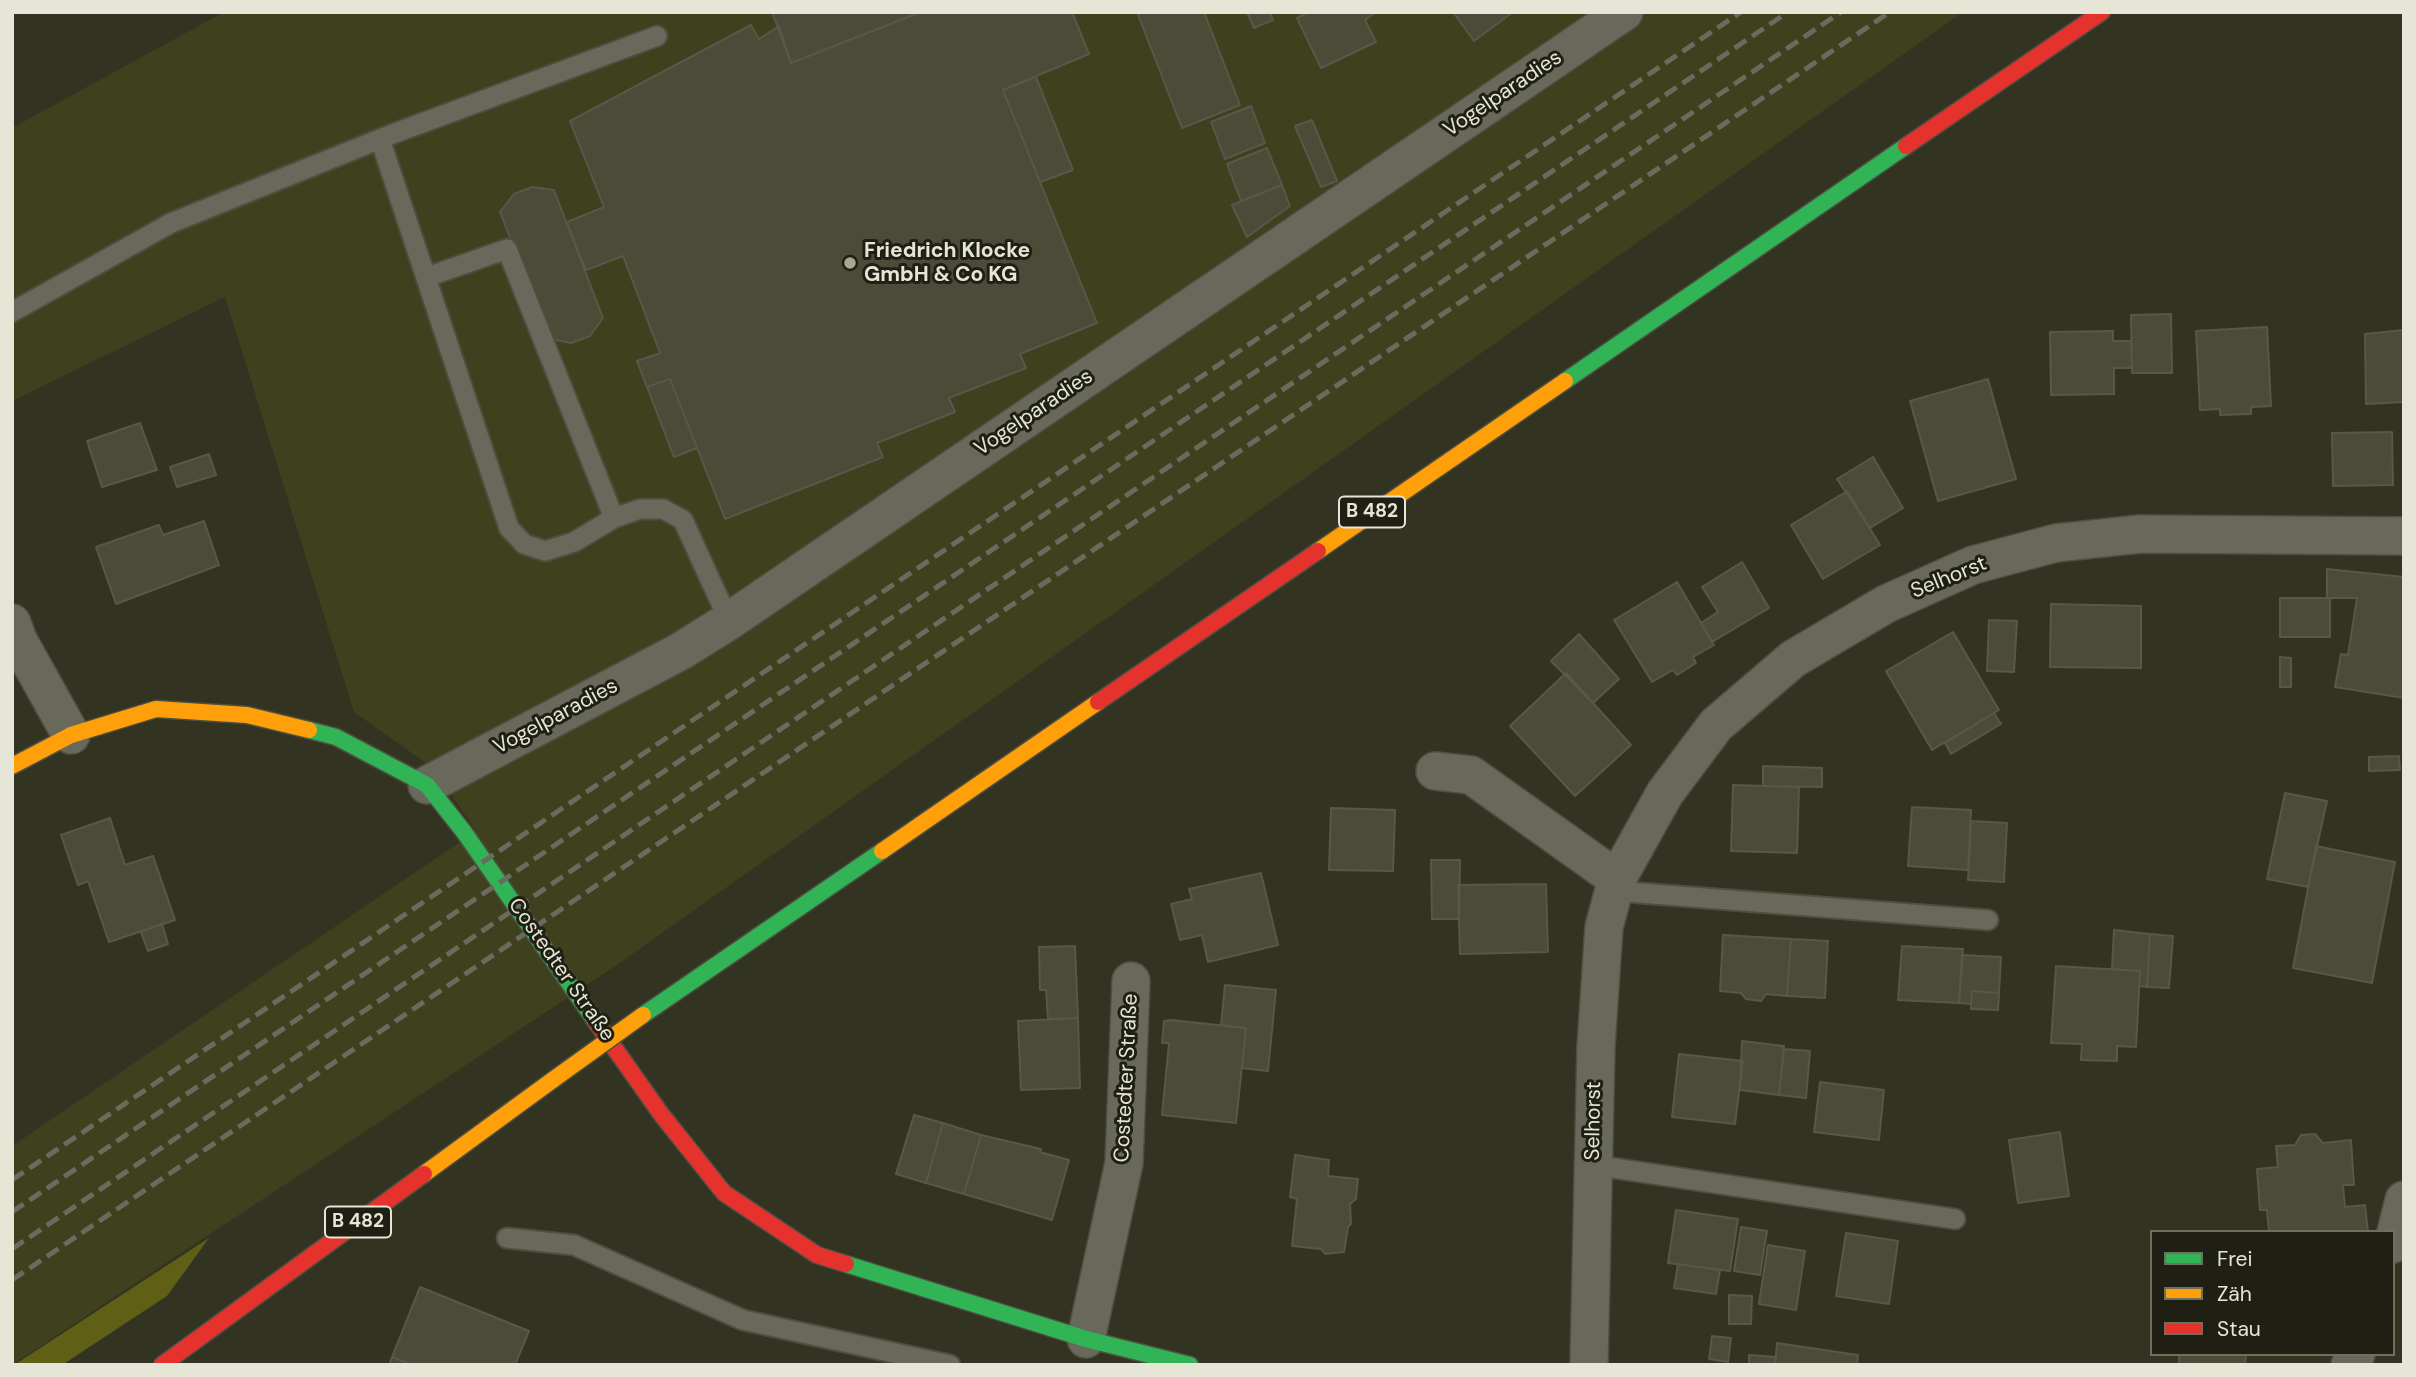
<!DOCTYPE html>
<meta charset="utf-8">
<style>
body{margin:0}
#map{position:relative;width:2416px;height:1377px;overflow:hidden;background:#332;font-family:"DM Sans",sans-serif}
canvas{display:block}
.frame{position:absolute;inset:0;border:14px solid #e5e6d5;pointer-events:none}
.legend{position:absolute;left:2150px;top:1230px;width:245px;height:126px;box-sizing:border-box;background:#1f2013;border:2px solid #6e6f61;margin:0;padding:9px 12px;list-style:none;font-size:21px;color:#e5e6d5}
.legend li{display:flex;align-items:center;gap:14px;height:35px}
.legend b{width:35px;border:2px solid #6e6f61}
</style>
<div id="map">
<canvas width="2416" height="1377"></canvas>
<div class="frame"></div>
<ul class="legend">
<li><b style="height:9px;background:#30b455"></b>Frei</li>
<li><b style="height:9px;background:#ff9f0a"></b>Zäh</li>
<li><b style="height:9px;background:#e5322d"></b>Stau</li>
</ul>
</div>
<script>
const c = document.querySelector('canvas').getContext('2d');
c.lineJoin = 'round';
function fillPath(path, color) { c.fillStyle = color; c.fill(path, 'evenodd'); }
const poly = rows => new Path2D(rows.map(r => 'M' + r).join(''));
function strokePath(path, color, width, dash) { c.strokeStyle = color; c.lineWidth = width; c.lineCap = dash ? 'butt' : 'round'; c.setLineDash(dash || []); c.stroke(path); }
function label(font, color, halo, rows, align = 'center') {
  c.font = font + ' "DM Sans",sans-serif'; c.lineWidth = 6; c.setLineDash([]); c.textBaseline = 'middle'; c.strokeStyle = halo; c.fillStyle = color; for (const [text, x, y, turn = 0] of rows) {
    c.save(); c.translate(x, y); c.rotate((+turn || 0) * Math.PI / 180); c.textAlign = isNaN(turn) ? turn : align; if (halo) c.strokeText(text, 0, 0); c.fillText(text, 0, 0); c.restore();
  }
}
fillPath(poly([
 [224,12,1963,12,614,967,12,1365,12,1146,476,831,433,768,354,712,225,297,12,401,12,128]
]), '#3f401d');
fillPath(poly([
 [209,1238,167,1296,62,1365,14,1365]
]), '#5f5f16');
const building = poly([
 [772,12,921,12,791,63,772,12],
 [921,12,1072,12,1089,54,1003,90,1097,323,1020,354,1026,368,949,398,955,412,877,443,883,457,725,519,670,379,647,387,637,361,660,353,623,256,586,270,580,256,567,222,604,207,570,121,751,25,759,39,779,26,791,63,921,12],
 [1137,12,1204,12,1240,105,1182,128,1137,12],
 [1247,12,1270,12,1273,20,1254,28,1247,12],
 [1309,12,1376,12,1365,20,1376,42,1321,68,1297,18,1309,12],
 [1453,12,1513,12,1474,41,1453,12],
 [1036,77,1073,170,1040,182,1003,90,1036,77],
 [1251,106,1265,143,1225,159,1211,122,1251,106],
 [1312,120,1337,181,1321,187,1295,126,1312,120],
 [1267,148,1282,185,1241,201,1227,164,1267,148],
 [1282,185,1290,206,1247,237,1232,205,1282,185],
 [532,187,554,190,603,318,590,336,571,343,550,339,500,212,514,194,532,187],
 [2171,314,2172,373,2132,373,2131,315,2171,314],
 [2267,327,2271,406,2251,407,2251,414,2220,415,2220,409,2200,410,2196,331,2267,327],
 [2404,330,2404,402,2366,404,2365,334,2404,330],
 [2113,331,2113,341,2131,341,2132,368,2114,368,2114,394,2051,395,2050,332,2113,331],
 [670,379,697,448,674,457,647,387,670,379],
 [1988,379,2016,479,1938,501,1910,401,1988,379],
 [140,423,157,470,102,487,87,441,140,423],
 [2392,432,2393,485,2333,486,2332,433,2392,432],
 [209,454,216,475,177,487,170,467,209,454],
 [1873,457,1903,508,1870,528,1837,479,1873,457],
 [1847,491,1880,545,1823,579,1791,525,1847,491],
 [204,521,219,565,116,604,96,547,159,525,163,535,204,521],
 [1742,562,1769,608,1712,642,1701,623,1718,612,1702,587,1742,562],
 [2327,569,2404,577,2404,698,2335,687,2341,654,2348,655,2357,598,2327,598,2327,569],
 [1677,582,1714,645,1693,657,1696,663,1677,675,1673,670,1652,682,1614,620,1677,582],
 [2280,598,2330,598,2330,637,2280,637,2280,598],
 [2051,604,2141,606,2141,668,2050,667,2051,604],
 [1989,620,2017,621,2014,672,1987,671,1989,620],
 [1953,632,1999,710,1932,750,1886,671,1953,632],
 [1579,634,1619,679,1593,703,1551,661,1579,634],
 [2280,657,2291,658,2291,687,2280,687,2280,657],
 [1566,673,1631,745,1575,796,1510,726,1566,673],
 [1994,713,2001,724,1951,754,1945,743,1994,713],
 [2399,756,2400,770,2369,771,2369,757,2399,756],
 [1763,766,1822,768,1822,787,1763,786,1763,766],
 [1733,785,1799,787,1797,853,1731,851,1733,785],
 [2285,793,2327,801,2308,887,2267,879,2285,793],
 [1912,807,1971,810,1968,870,1908,866,1912,807],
 [1331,808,1395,810,1393,871,1329,870,1331,808],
 [110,818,125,865,153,856,175,920,109,942,88,881,78,885,61,835,110,818],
 [1971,821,2007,823,2004,882,1968,880,1971,821],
 [2316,846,2395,862,2372,983,2293,968,2316,846],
 [1431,860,1460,860,1459,919,1432,919,1431,860],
 [1261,873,1278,945,1208,962,1202,935,1180,940,1171,904,1192,899,1189,889,1261,873],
 [1546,884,1548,952,1460,954,1458,885,1546,884],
 [162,924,168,944,148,951,141,932,162,924],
 [2114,930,2150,934,2147,987,2139,986,2140,971,2112,969,2114,930],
 [2150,934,2173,936,2169,988,2147,987,2150,934],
 [1723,935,1791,939,1787,996,1766,994,1761,1001,1746,999,1741,993,1720,991,1723,935],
 [1791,939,1828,941,1825,998,1787,996,1791,939],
 [1075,946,1078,1018,1048,1019,1046,990,1040,990,1039,947,1075,946],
 [1902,946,1963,949,1959,1003,1898,1000,1902,946],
 [1962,955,2001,957,1999,993,1972,991,1971,1004,1959,1003,1962,955],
 [2056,966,2140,971,2136,1047,2117,1046,2117,1061,2081,1060,2082,1044,2051,1043,2056,966],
 [1225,985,1276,990,1268,1071,1242,1068,1246,1028,1221,1025,1225,985],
 [1972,991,1999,993,1998,1010,1971,1009,1972,991],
 [1078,1018,1080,1088,1021,1090,1018,1021,1078,1018],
 [1171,1020,1246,1028,1236,1123,1162,1115,1169,1043,1162,1043,1164,1021,1171,1020],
 [1742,1041,1784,1046,1779,1095,1740,1090,1742,1041],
 [1784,1049,1810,1051,1806,1098,1779,1095,1784,1049],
 [1679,1054,1743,1061,1735,1124,1672,1117,1679,1054],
 [1820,1082,1884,1090,1879,1140,1814,1132,1820,1082],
 [914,1115,943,1123,926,1183,896,1174,914,1115],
 [943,1123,981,1135,964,1194,926,1183,943,1123],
 [2060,1132,2069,1196,2018,1203,2009,1140,2060,1132],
 [2315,1134,2323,1143,2351,1140,2354,1185,2343,1185,2345,1207,2365,1205,2368,1232,2269,1232,2267,1210,2260,1210,2257,1169,2278,1167,2276,1146,2295,1145,2301,1135,2315,1134],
 [981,1135,1041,1149,1040,1152,1069,1160,1052,1220,964,1194,981,1135],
 [1295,1155,1329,1160,1328,1176,1358,1179,1356,1199,1350,1204,1351,1224,1348,1227,1344,1252,1325,1254,1321,1249,1292,1246,1297,1199,1290,1197,1295,1155],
 [1676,1210,1738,1219,1730,1271,1668,1263,1676,1210],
 [1741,1227,1767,1231,1760,1275,1734,1271,1741,1227],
 [1846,1233,1898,1241,1889,1304,1836,1296,1846,1233],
 [1768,1245,1805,1251,1796,1310,1759,1304,1768,1245],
 [1678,1264,1720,1270,1716,1294,1674,1288,1678,1264],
 [420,1287,529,1331,515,1365,412,1365,392,1357,420,1287],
 [1729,1295,1752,1296,1751,1324,1729,1324,1729,1295],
 [1712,1336,1731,1338,1728,1362,1709,1359,1712,1336],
 [1777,1343,1858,1355,1857,1365,1775,1365,1777,1343],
 [2179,1354,2246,1354,2245,1365,2179,1365,2179,1354],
 [1749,1355,1776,1357,1775,1365,1749,1365,1749,1355],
 [392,1357,412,1365,389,1365,392,1357]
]);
fillPath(building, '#4b4b38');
strokePath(building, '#575849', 2);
const lane = poly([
 [380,139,509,528,524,544,545,551,574,542,614,518,640,509,663,509,683,520,729,621],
 [427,277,507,249,614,518],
 [12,312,171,223,395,133,657,36],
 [1614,891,1988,920],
 [1593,1165,1955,1219],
 [507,1238,574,1245,743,1320,950,1365]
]);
const street = poly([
 [12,623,18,640,71,735],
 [1435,771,1471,775,1617,879],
 [427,785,681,651,729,621,1624,12],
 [2393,1244,2404,1200],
 [1086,1339,1124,1163,1131,981],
 [1589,1365,1596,1046,1604,927,1617,879,1665,793,1716,725,1793,659,1886,604,1973,565,2056,543,2140,534,2404,536],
 [2350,1365,2356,1354]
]);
const fast = poly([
 [1565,381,1906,146],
 [309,730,336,737,427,785,464,832,596,1022],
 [643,1015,882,851],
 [846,1264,1086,1339,1190,1365]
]);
const slow = poly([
 [1318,551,1565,381],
 [12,766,71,735,156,709,247,715,309,730],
 [882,851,1098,702],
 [424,1174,554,1079]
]);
const jam = poly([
 [1906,146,2102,12],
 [1098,702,1318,551],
 [596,1022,661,1114,724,1193,817,1255,846,1264],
 [162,1365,424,1174]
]);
strokePath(lane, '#4e4f40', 23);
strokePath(street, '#4e4f40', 40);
strokePath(fast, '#4e4f40', 19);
strokePath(slow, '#4e4f40', 19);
strokePath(jam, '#4e4f40', 19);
strokePath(lane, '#68695b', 19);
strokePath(street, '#68695b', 37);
strokePath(fast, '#30b455', 16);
strokePath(slow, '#ff9f0a', 16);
strokePath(jam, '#e5322d', 16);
strokePath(poly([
 [12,1180,1741,12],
 [12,1212,1788,12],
 [12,1249,1841,12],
 [12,1280,1890,12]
]), '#6a6a5e', 5, [14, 7]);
const slowBridge = poly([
 [554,1079,643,1015]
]);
strokePath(slowBridge, '#4e4f40', 19, []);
strokePath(slowBridge, '#ff9f0a', 16);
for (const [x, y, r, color] of [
 [850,263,7,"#a7a796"]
]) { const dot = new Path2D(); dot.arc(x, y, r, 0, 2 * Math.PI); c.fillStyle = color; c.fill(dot); strokePath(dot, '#1f2013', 2.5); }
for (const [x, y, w] of [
 [1372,512,66],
 [358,1222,66]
]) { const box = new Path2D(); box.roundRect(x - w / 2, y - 15.5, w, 31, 5); c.fillStyle = '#1f2013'; c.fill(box); strokePath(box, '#e5e6d5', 2); }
label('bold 19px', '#e5e6d5', null, [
 ["B 482",1372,512],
 ["B 482",358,1222]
]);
label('21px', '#e5e6d5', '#1f2013', [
 ["Vogelparadies",1503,94,-34],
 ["Vogelparadies",1034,413,-34],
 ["Selhorst",1949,578,-22],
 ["Vogelparadies",556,717,-28],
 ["Costedter Straße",561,970,55],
 ["Costedter Straße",1127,1078,-87],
 ["Selhorst",1594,1121,-89]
]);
label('bold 21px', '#e5e6d5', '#1f2013', [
 ["Friedrich Klocke",864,251],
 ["GmbH & Co KG",864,275]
], 'left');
</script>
